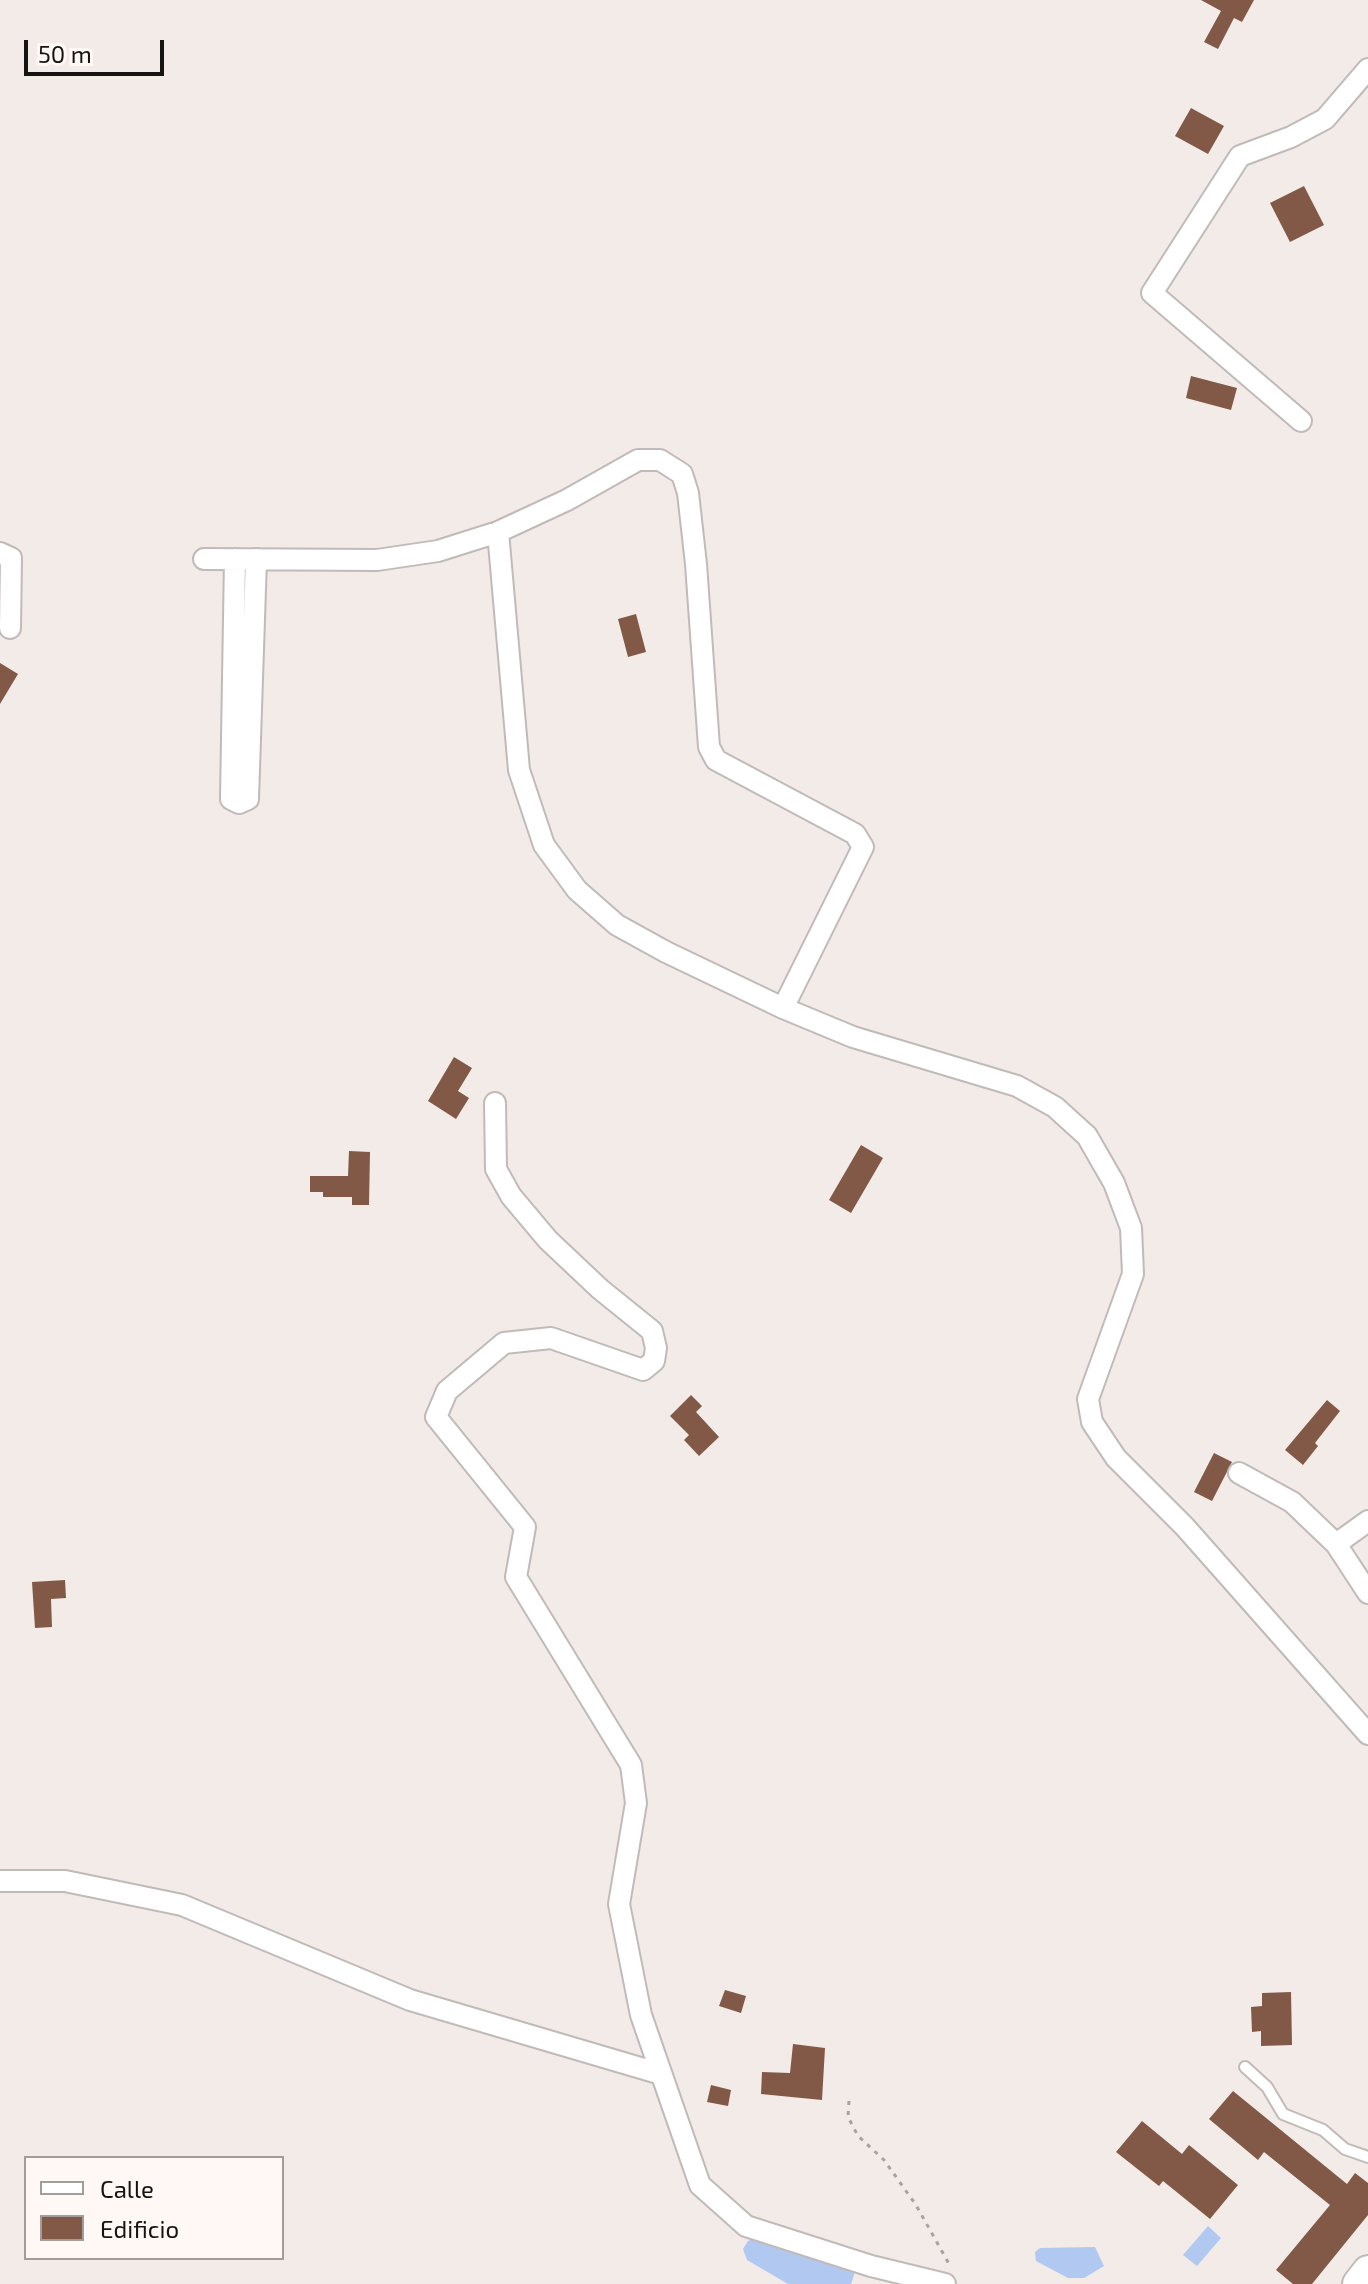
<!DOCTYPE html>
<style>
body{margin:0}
#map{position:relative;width:1368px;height:2284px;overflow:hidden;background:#f2ebe8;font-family:"Exo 2",sans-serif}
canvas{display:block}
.legend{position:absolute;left:24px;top:2156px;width:260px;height:104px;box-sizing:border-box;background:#fff8f5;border:2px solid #a29c9b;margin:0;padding:10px 14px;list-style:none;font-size:24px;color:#161313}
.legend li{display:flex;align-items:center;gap:16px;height:40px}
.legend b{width:40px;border:2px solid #a29c9b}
.scale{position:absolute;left:24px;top:40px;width:140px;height:36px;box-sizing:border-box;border:4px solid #161313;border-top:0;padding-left:10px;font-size:24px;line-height:28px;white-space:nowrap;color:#161313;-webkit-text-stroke:6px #fff8f5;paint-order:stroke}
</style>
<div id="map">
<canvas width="1368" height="2284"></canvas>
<ul class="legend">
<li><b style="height:10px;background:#fff"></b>Calle</li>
<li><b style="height:22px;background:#825947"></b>Edificio</li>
</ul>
<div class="scale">50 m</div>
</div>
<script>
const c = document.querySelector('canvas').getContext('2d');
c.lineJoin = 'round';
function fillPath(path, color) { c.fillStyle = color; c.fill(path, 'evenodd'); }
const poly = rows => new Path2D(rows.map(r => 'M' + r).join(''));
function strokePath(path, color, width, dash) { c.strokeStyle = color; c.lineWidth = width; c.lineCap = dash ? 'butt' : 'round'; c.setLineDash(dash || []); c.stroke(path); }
fillPath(poly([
 [1208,2226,1221,2238,1197,2266,1183,2255],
 [752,2239,856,2269,851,2284,788,2284,747,2260,743,2249,748,2241],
 [1095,2247,1104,2266,1084,2278,1068,2278,1036,2261,1035,2252,1040,2248]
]), '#b1c9f1');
fillPath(poly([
 [1201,0,1254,0,1242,22,1234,18,1218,49,1204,42,1221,11],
 [1191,108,1224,126,1208,154,1175,136],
 [1304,186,1324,225,1290,242,1270,203],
 [1191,376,1237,388,1231,410,1186,398],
 [636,614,646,652,628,657,618,619],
 [0,663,18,674,0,704],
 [454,1057,472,1068,458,1091,469,1098,456,1119,428,1101],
 [861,1145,883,1158,851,1213,829,1200],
 [349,1151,370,1152,369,1205,352,1205,352,1197,323,1197,323,1192,310,1192,310,1176,348,1176],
 [691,1395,702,1406,696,1412,719,1437,699,1456,684,1440,689,1435,670,1416],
 [1327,1400,1340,1411,1315,1443,1318,1446,1303,1465,1285,1450],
 [1214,1453,1232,1462,1212,1501,1194,1492],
 [65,1580,66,1598,51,1599,52,1627,35,1628,32,1582],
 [725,1990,746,1996,741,2013,719,2006],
 [1291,1992,1292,2045,1261,2046,1261,2031,1252,2032,1251,2007,1262,2006,1262,1993],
 [793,2044,825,2048,822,2100,761,2094,762,2072,790,2073],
 [711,2085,731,2090,728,2106,707,2102],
 [1233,2091,1347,2184,1355,2173,1368,2183,1368,2215,1312,2284,1293,2284,1276,2270,1330,2205,1264,2152,1258,2160,1209,2119],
 [1142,2121,1182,2154,1189,2145,1238,2185,1210,2219,1163,2181,1159,2186,1116,2152]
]), '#825947');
const service = poly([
 [1245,2067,1267,2087,1283,2114,1323,2130,1345,2149,1368,2157]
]);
const minor = poly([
 [1301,421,1152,293,1240,156,1291,137,1325,119,1368,69],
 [498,532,519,770,544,845,577,890,617,925,666,952,783,1008,853,1037,1017,1086,1055,1107,1087,1136,1114,1183,1131,1228,1133,1274,1088,1399,1092,1422,1116,1458,1185,1527,1368,1734],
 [0,553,11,558,10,628],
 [204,559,377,560,438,551,498,532,567,500,638,460,660,460,682,474,688,493,696,564,709,747,716,760,855,834,863,847,783,1008],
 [235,559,231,799,239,803,248,799,256,559],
 [495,1103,496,1169,511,1196,548,1240,600,1289,652,1331,656,1348,654,1361,643,1370,551,1338,504,1343,447,1391,436,1417,525,1527,516,1577,631,1765,636,1803,619,1904,641,2015,700,2185,746,2226,871,2266,945,2284],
 [1239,1473,1292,1502,1336,1544,1368,1593],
 [1336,1544,1368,1521],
 [0,1881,65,1881,182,1905,410,2000,661,2074]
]);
const secondary = poly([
 [1358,2284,1368,2271]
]);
strokePath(service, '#c1bab8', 14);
strokePath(minor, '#c1bab8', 24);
strokePath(secondary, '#c1bab8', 34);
strokePath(poly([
 [849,2101,848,2117,858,2136,884,2160,916,2205,949,2264]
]), '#a8a2a0', 3, [4, 6]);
strokePath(service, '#fff', 10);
strokePath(minor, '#fff', 20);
strokePath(secondary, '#fff', 30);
</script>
